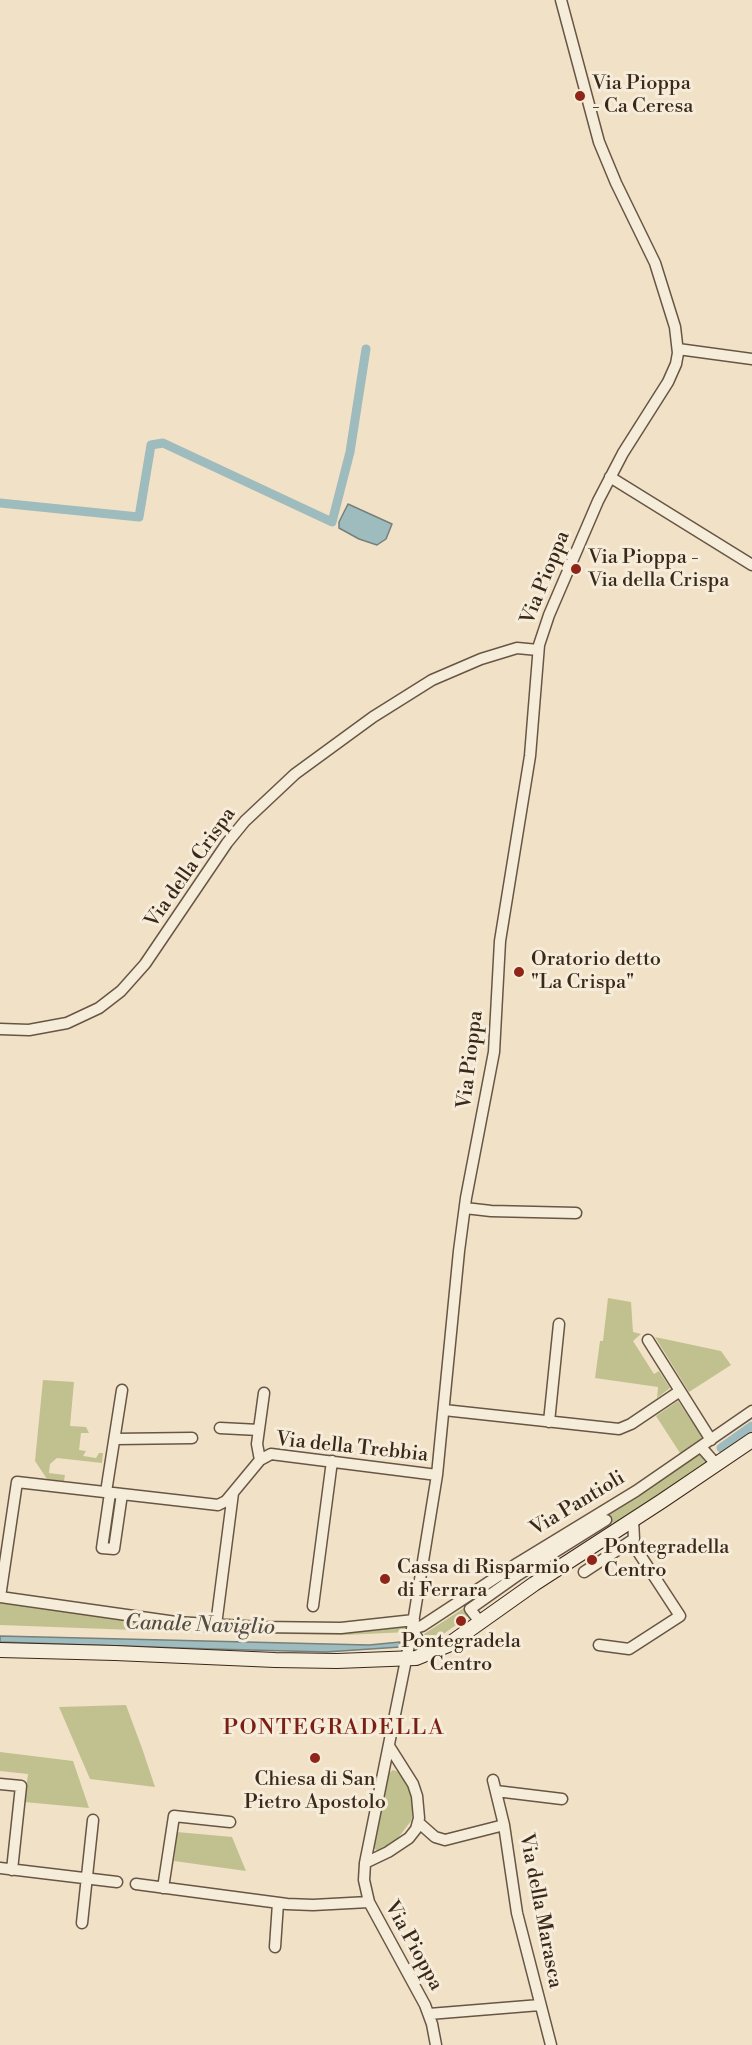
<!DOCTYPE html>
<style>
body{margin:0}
canvas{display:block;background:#f1e1c6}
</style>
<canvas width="752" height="2045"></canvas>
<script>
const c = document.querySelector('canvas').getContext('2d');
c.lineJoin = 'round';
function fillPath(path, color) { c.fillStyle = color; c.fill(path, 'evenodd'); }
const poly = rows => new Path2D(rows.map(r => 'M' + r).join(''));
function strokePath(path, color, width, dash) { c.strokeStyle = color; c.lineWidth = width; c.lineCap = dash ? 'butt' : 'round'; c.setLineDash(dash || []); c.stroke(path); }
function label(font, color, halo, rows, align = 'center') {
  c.font = font + ' "Libre Bodoni",serif'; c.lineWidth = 6; c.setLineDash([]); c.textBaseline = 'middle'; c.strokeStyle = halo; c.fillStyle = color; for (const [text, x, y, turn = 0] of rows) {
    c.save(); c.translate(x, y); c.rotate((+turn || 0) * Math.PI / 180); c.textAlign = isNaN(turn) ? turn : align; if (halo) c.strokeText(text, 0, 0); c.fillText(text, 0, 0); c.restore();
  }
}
fillPath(poly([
 [608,1298,631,1302,633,1332,641,1334,633,1341,654,1374,659,1371,670,1388,657,1398,658,1387,595,1378,600,1341,603,1341],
 [655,1337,721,1351,731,1365,689,1392],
 [43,1380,74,1382,70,1426,86,1427,89,1433,81,1433,79,1450,86,1451,83,1456,96,1458,99,1453,103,1453,102,1463,57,1458,50,1464,49,1473,65,1475,64,1481,47,1479,35,1461],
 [678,1401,705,1441,682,1456,656,1416],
 [702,1453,708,1464,615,1527,608,1515],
 [0,1600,202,1628,412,1622,408,1632,344,1635,215,1633,0,1625],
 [464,1608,470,1615,428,1645,424,1634],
 [126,1705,143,1751,155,1787,90,1779,59,1707],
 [0,1752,73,1761,89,1808,24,1802,28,1774,0,1771],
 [393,1770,399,1772,411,1790,415,1804,413,1813,411,1821,398,1838,382,1850,376,1850,374,1848,373,1845,388,1774],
 [177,1832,232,1837,246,1871,174,1861]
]), '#c1c190');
const water = poly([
 [348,504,392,524,386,539,377,545,359,539,339,528,339,522,348,504],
 [0,1636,369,1645,400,1642,400,1647,326,1652,213,1649,0,1642,0,1636]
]);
fillPath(water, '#9ebbbe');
strokePath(water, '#76807c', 1.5);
strokePath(poly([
 [0,503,139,517,151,445,163,443,332,522,350,452,366,349],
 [721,1448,752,1426]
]), '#9ebbbe', 9);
const street = poly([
 [678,349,752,359],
 [610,477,752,565],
 [0,1029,29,1030,67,1023,99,1008,121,991,145,964,227,843,245,821,295,774,373,717,432,680,481,659,517,648,538,650],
 [465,1208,491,1211,576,1213],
 [648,1340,711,1440],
 [444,1410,619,1429,631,1424,680,1391],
 [549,1422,559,1324],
 [220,1428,259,1430],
 [115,1439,192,1438],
 [701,1447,716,1464],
 [260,1460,257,1444,264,1393],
 [106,1492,122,1390],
 [110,1493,102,1548,114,1549,122,1494],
 [584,1572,634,1539,633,1520],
 [313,1606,332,1461],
 [414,1620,341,1628,261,1627,176,1622,0,1597,17,1482,218,1505,226,1501,260,1460,271,1454,437,1475],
 [480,1622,470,1609,518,1575,606,1520],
 [216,1625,233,1493],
 [412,1629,422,1626,518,1563,636,1491,752,1411],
 [412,1629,421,1644,432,1653],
 [599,1645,629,1649,680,1616,631,1541],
 [493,1780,504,1825,517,1913,551,2045],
 [0,1784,21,1786,12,1870],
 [496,1791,562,1799],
 [418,1822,435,1837,445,1840,504,1825],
 [365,1863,388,1852,409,1838,416,1829,419,1818,417,1796,413,1784,389,1746],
 [0,1868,117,1882],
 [136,1884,287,1904,313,1905,369,1902],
 [163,1888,174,1816,230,1822],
 [82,1923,93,1820],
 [275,1947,278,1903],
 [429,2014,540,2005],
 [436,2045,432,2024,425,2005,369,1902,364,1880,365,1863,411,1635,437,1475,459,1251,466,1198,494,1052,500,941,530,756,539,645,549,615,598,501,623,453,668,382,676,364,678,353,675,327,655,263,616,183,599,142,561,0]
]);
const secondary = poly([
 [0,1650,115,1653,275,1660,337,1661,416,1658,448,1645,534,1584,662,1501,752,1440]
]);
strokePath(street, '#685645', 13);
strokePath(secondary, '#3a281a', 16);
strokePath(street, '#f6ecda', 10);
strokePath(secondary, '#f6ecda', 14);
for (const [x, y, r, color] of [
 [580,96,6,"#8f2418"],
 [576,569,6,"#8f2418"],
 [519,972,6,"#8f2418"],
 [592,1560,6,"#8f2418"],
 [385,1579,6,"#8f2418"],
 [461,1621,6,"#8f2418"],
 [315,1758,6,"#8f2418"]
]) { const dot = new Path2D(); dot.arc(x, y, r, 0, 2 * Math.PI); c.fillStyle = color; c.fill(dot); strokePath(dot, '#f6ecda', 2); }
label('20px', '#3a281a', '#f6ecda', [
 ["Via Pioppa",592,84],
 ["- Ca Ceresa",592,107],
 ["Via Pioppa -",588,558],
 ["Via della Crispa",588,581],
 ["Oratorio detto",531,960],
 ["\"La Crispa\"",531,983],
 ["Pontegradella",604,1548],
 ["Centro",604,1571],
 ["Cassa di Risparmio",397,1568],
 ["di Ferrara",397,1591],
 ["Pontegradela",461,1642,"center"],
 ["Centro",461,1665,"center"],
 ["Chiesa di San",315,1780,"center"],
 ["Pietro Apostolo",315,1803,"center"]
], 'left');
label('20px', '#3a281a', '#f6ecda', [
 ["Via Pioppa",546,578,-68],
 ["Via della Crispa",191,868,-55],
 ["Via Pioppa",471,1060,-83],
 ["Via della Trebbia",352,1448,6],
 ["Via Pantioli",578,1504,-31],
 ["Via della Marasca",540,1911,79],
 ["Via Pioppa",413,1946,61]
]);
label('italic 21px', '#534d43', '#f6ecda', [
 ["Canale Naviglio",200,1626,2]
]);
c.letterSpacing = '1.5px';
label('22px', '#7a1f14', '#f6ecda', [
 ["PONTEGRADELLA",334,1729]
]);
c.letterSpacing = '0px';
</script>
